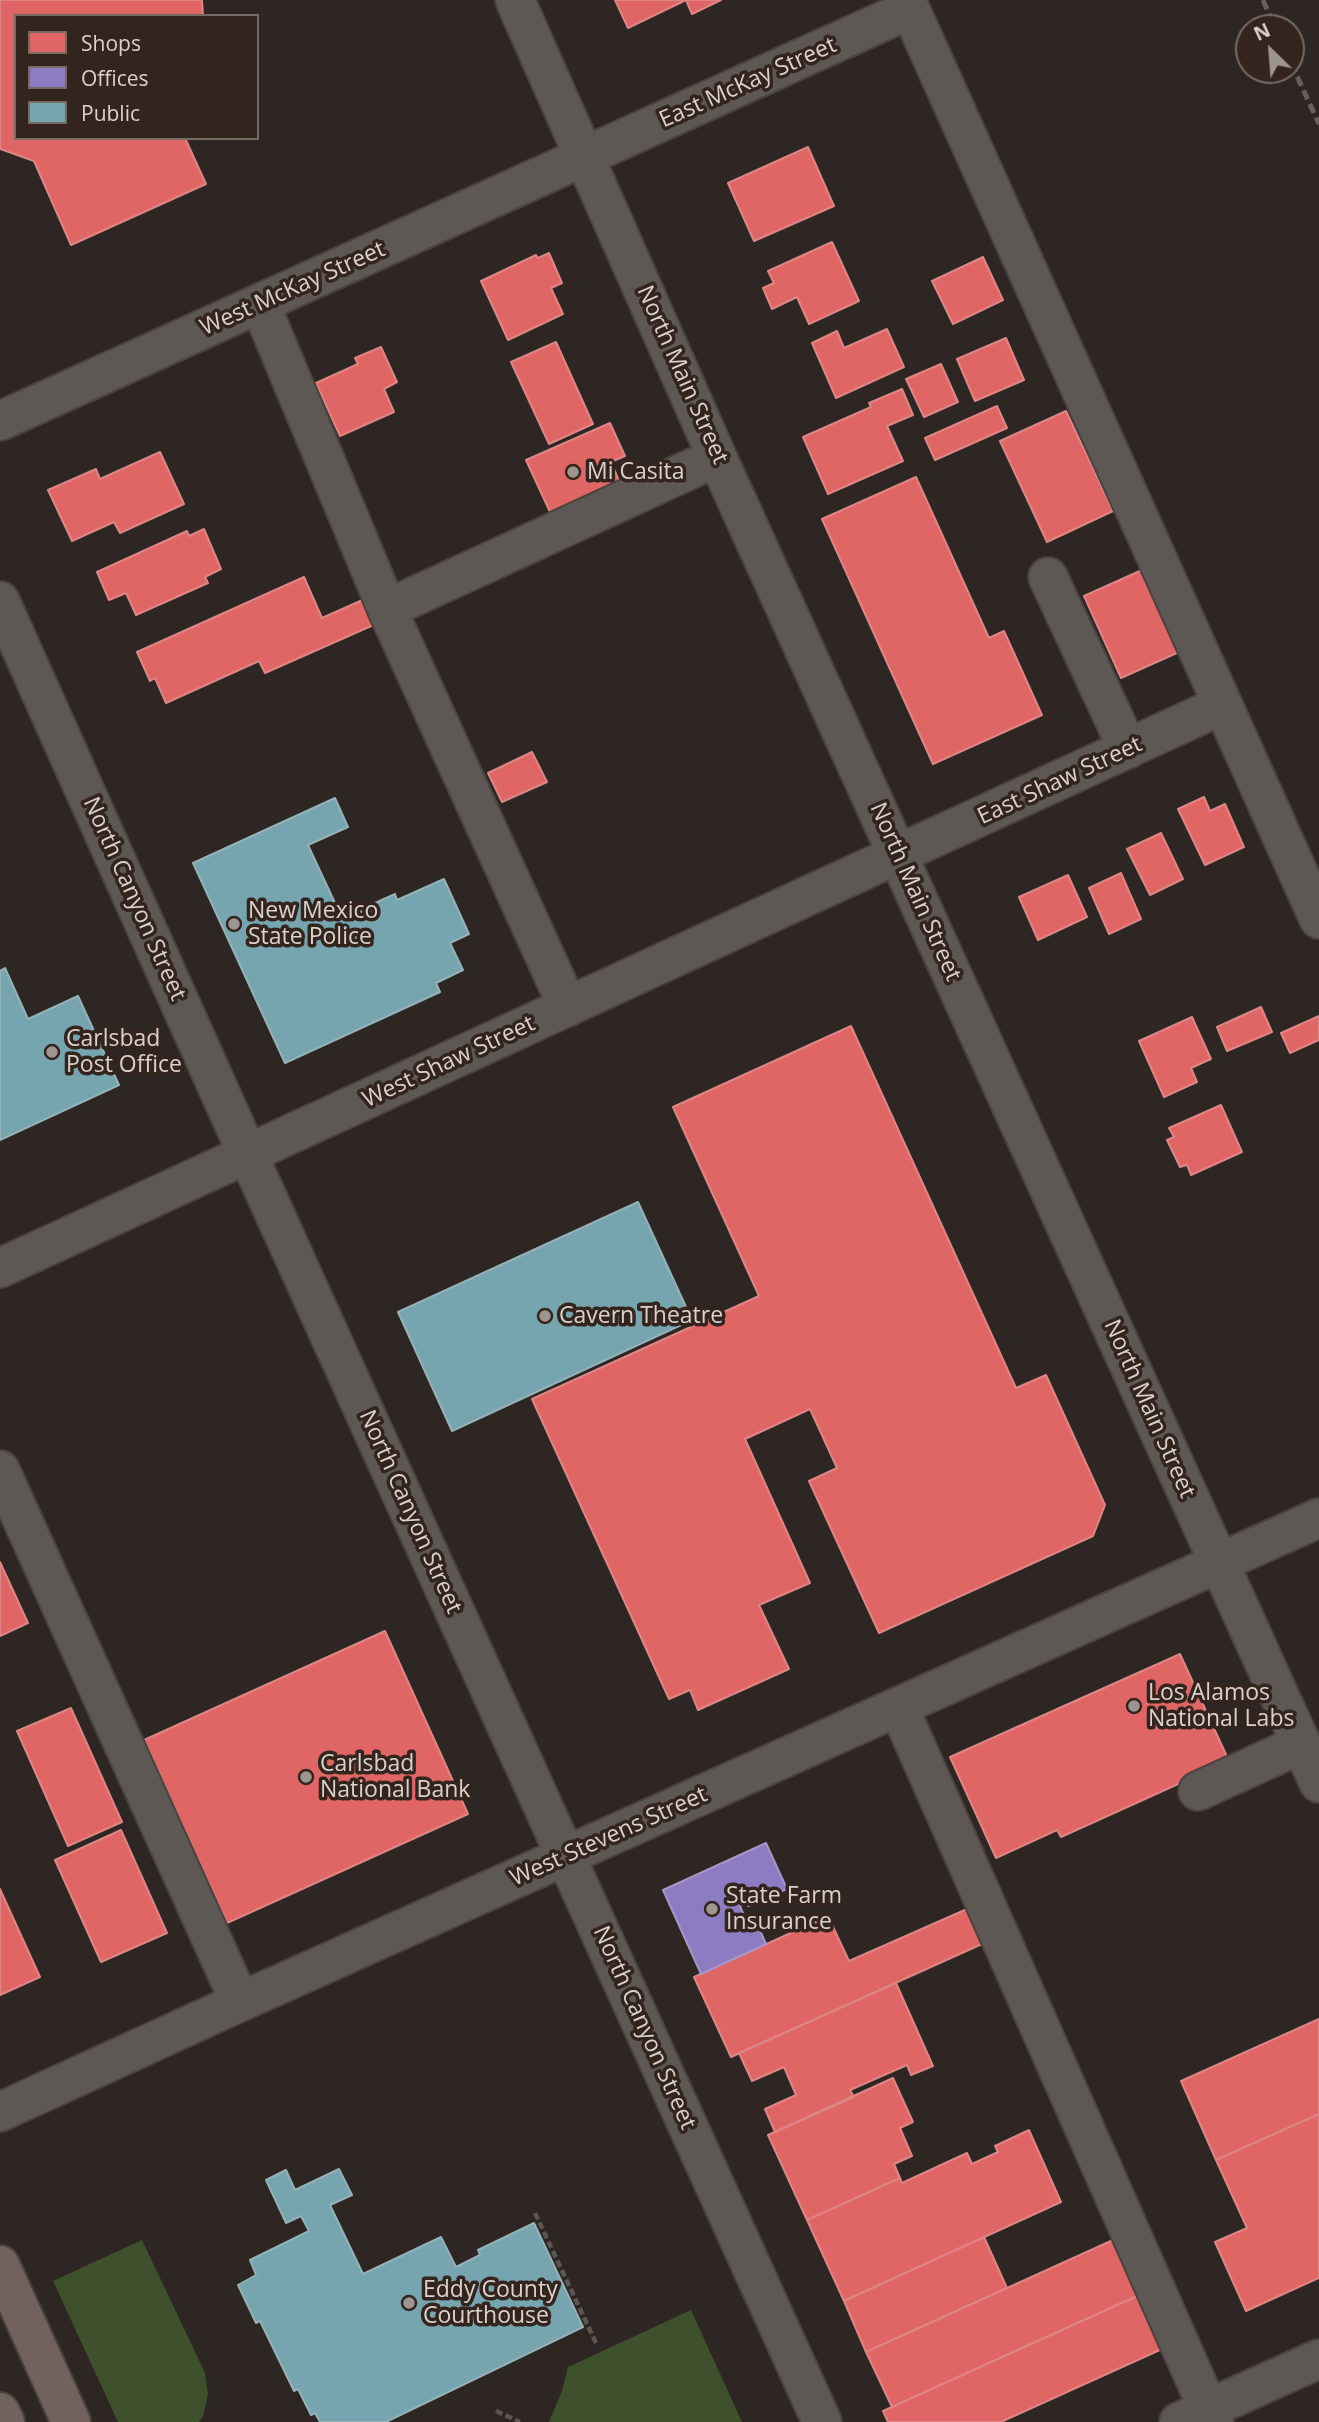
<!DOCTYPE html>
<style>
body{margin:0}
#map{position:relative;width:1319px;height:2422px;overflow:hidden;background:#2e2623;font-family:"Open Sans",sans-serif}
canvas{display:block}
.legend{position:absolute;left:14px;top:14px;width:245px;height:126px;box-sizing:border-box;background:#33251e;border:2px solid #766a64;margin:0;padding:9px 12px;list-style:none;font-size:21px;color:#dad1cc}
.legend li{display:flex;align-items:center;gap:14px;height:35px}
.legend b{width:35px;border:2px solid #766a64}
.north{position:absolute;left:1235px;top:14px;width:70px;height:70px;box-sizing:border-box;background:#33251e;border:2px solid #766a64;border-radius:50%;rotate:335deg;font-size:19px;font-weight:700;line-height:28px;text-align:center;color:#dad1cc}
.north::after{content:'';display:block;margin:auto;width:24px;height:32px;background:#9e9591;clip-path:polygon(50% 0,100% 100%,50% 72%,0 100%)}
</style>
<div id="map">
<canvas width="1319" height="2422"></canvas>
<ul class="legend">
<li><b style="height:19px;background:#e06666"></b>Shops</li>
<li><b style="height:19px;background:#8e7cc3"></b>Offices</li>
<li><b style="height:19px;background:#76a5af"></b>Public</li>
</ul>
<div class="north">N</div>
</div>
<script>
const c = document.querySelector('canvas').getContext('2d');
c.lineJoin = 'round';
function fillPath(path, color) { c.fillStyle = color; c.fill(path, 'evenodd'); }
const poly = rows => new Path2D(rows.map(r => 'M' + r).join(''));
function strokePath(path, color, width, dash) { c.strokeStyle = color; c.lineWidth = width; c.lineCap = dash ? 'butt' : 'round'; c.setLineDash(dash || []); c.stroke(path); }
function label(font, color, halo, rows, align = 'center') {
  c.font = font + ' "Open Sans",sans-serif'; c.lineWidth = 7; c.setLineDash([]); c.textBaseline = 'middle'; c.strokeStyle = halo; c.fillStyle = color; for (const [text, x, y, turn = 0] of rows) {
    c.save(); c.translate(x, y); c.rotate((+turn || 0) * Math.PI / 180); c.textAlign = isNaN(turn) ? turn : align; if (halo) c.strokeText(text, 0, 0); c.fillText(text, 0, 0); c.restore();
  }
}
fillPath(poly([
 [142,2240,205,2373,208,2394,203,2416,199,2422,118,2422,53,2281],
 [691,2310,742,2422,549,2422,562,2391,568,2367]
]), '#3e512c');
const shops = poly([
 [0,0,202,0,203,16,16,16,16,138,185,138,206,184,71,245,34,161,0,149,0,0],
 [615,0,721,0,692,14,686,0,628,28,615,0],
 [808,147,834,206,754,241,728,183,808,147],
 [832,242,859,301,809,324,797,297,772,309,763,288,774,283,768,271,832,242],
 [549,253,562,283,551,288,563,314,508,340,481,281,536,255,538,258,549,253],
 [983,257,1003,300,953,324,932,281,983,257],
 [887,329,904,367,836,398,812,343,837,331,844,348,887,329],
 [1006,338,1024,380,975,401,957,359,1006,338],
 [556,342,593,424,549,444,511,362,556,342],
 [381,347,397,382,384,389,394,412,340,436,316,383,358,364,355,358,381,347],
 [941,364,958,402,924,417,906,379,941,364],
 [902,389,913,415,887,426,903,461,828,494,803,437,871,407,869,403,902,389],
 [997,406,1007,428,935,460,925,438,997,406],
 [1066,411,1113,511,1047,542,1000,441,1066,411],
 [610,423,625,456,611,462,619,481,550,512,526,460,610,423],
 [160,452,184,504,120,533,114,522,72,541,48,490,96,469,100,479,160,452],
 [916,477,989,638,1004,631,1042,715,933,764,822,519,916,477],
 [204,529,221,569,205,577,208,583,136,615,126,593,109,600,97,572,187,531,189,536,204,529],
 [1142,570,1179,652,1121,678,1084,596,1142,570],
 [304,577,322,618,367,598,378,623,265,673,259,661,166,703,155,678,150,681,137,652,304,577],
 [532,752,547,782,502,802,488,773,532,752],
 [1204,797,1210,811,1225,804,1244,847,1205,865,1178,809,1204,797],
 [1161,833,1183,879,1150,895,1127,849,1161,833],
 [1121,873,1141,919,1109,934,1089,888,1121,873],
 [1068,875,1087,917,1038,940,1019,897,1068,875],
 [1261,1007,1272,1032,1227,1051,1217,1027,1261,1007],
 [1319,1016,1319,1040,1290,1053,1281,1033,1319,1016],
 [1192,1017,1211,1059,1191,1068,1197,1082,1164,1097,1139,1041,1192,1017],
 [851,1026,1016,1388,1046,1375,1105,1505,1093,1536,879,1633,809,1481,837,1468,810,1409,745,1439,810,1583,759,1605,789,1669,698,1710,690,1690,669,1699,532,1399,759,1296,673,1107,851,1026],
 [1221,1105,1242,1152,1191,1175,1187,1165,1180,1167,1167,1140,1174,1137,1169,1128,1221,1105],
 [0,1562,28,1623,0,1636,0,1562],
 [385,1631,468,1814,227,1923,144,1740,385,1631],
 [1180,1654,1229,1761,1061,1837,1057,1830,996,1858,950,1757,1180,1654],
 [71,1708,122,1822,68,1846,17,1731,71,1708],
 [121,1830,167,1933,101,1962,55,1860,121,1830],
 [0,1889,40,1977,0,1995,0,1889],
 [967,1909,982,1944,731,2057,694,1977,828,1916,849,1961,967,1909],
 [896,1983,933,2066,911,2075,907,2065,850,2090,854,2097,775,2132,765,2109,796,2095,784,2067,752,2081,739,2053,896,1983],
 [1319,2019,1319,2114,1216,2160,1181,2081,1319,2019],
 [893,2078,913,2122,900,2128,912,2156,894,2164,900,2178,807,2220,768,2135,893,2078],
 [1319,2114,1319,2278,1246,2311,1215,2242,1247,2228,1216,2160,1319,2114],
 [1029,2130,1061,2202,844,2301,807,2220,900,2178,902,2183,967,2153,972,2164,998,2152,995,2146,1029,2130],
 [984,2237,1007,2288,866,2352,844,2301,984,2237],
 [1113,2240,1137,2296,892,2407,866,2352,1113,2240],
 [1137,2296,1162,2349,1001,2422,888,2422,883,2411,1137,2296]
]);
fillPath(shops, '#e06666');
strokePath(shops, '#de8685', 2);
const offices = poly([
 [766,1843,787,1889,748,1906,746,1903,740,1906,748,1925,756,1921,766,1944,701,1974,663,1890,766,1843]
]);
fillPath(offices, '#8e7cc3');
strokePath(offices, '#a596c6', 2);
const public = poly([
 [335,798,348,827,308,845,342,918,395,894,397,900,444,879,469,934,450,943,463,970,436,983,440,992,285,1063,193,863,335,798],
 [5,968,28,1019,78,996,119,1085,0,1140,0,971,5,968],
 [638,1202,692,1320,452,1431,398,1312,638,1202],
 [339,2169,352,2195,330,2205,363,2274,441,2237,456,2267,480,2255,478,2250,534,2223,583,2327,386,2422,320,2422,315,2413,311,2415,298,2389,294,2391,260,2321,256,2323,238,2285,256,2275,250,2260,309,2231,301,2216,286,2223,266,2180,286,2170,295,2190,339,2169]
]);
fillPath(public, '#76a5af');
strokePath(public, '#94b2b8', 2);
const minor = poly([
 [515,0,717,457,1319,1783],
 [906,0,1319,919],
 [260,304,387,609,568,1007],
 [0,421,910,9],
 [1048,577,1128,749],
 [0,601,248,1155,822,2422],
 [387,609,717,457],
 [0,1268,1222,705],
 [0,1470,240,2002],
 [899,1708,1214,2422],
 [1198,1791,1301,1744],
 [0,2112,240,2002,1319,1518],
 [1179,2422,1319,2359]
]);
const highway = poly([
 [0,2265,71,2422],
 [0,2412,5,2422]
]);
strokePath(minor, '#49423f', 42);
strokePath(highway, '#49423f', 42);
strokePath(poly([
 [535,2213,596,2343],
 [496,2411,520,2422]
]), '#5c5653', 4.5, [7, 3.5]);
strokePath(minor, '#5e5855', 38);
strokePath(highway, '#72625d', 38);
strokePath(poly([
 [1263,0,1275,28],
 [1291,63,1319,124]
]), '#65605d', 5, [10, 5]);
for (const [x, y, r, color] of [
 [573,472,7,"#9e9591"],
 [234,924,7,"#9e9591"],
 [52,1052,7,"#9e9591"],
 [545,1316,7,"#9e9591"],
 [1134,1706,7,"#9e9591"],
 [306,1777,7,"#9e9591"],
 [712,1909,7,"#9e9591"],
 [409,2303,7,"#9e9591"]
]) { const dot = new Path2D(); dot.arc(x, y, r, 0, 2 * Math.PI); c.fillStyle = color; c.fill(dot); strokePath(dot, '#33251e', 2.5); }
label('23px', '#dad1cc', '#33251e', [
 ["East McKay Street",748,83,-24],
 ["West McKay Street",293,289,-24],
 ["North Main Street",682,375,66],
 ["East Shaw Street",1060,781,-25],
 ["North Main Street",915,892,66],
 ["North Canyon Street",134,899,66],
 ["West Shaw Street",449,1062,-25],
 ["North Main Street",1149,1409,66],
 ["North Canyon Street",410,1512,66],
 ["West Stevens Street",609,1837,-24],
 ["North Canyon Street",644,2028,66]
]);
label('23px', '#dad1cc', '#33251e', [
 ["Mi Casita",587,472],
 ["New Mexico",248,911],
 ["State Police",248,937],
 ["Carlsbad",66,1039],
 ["Post Office",66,1065],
 ["Cavern Theatre",559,1316],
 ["Los Alamos",1148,1693],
 ["National Labs",1148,1719],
 ["Carlsbad",320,1764],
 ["National Bank",320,1790],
 ["State Farm",726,1896],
 ["Insurance",726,1922],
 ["Eddy County",423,2290],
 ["Courthouse",423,2316]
], 'left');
</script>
